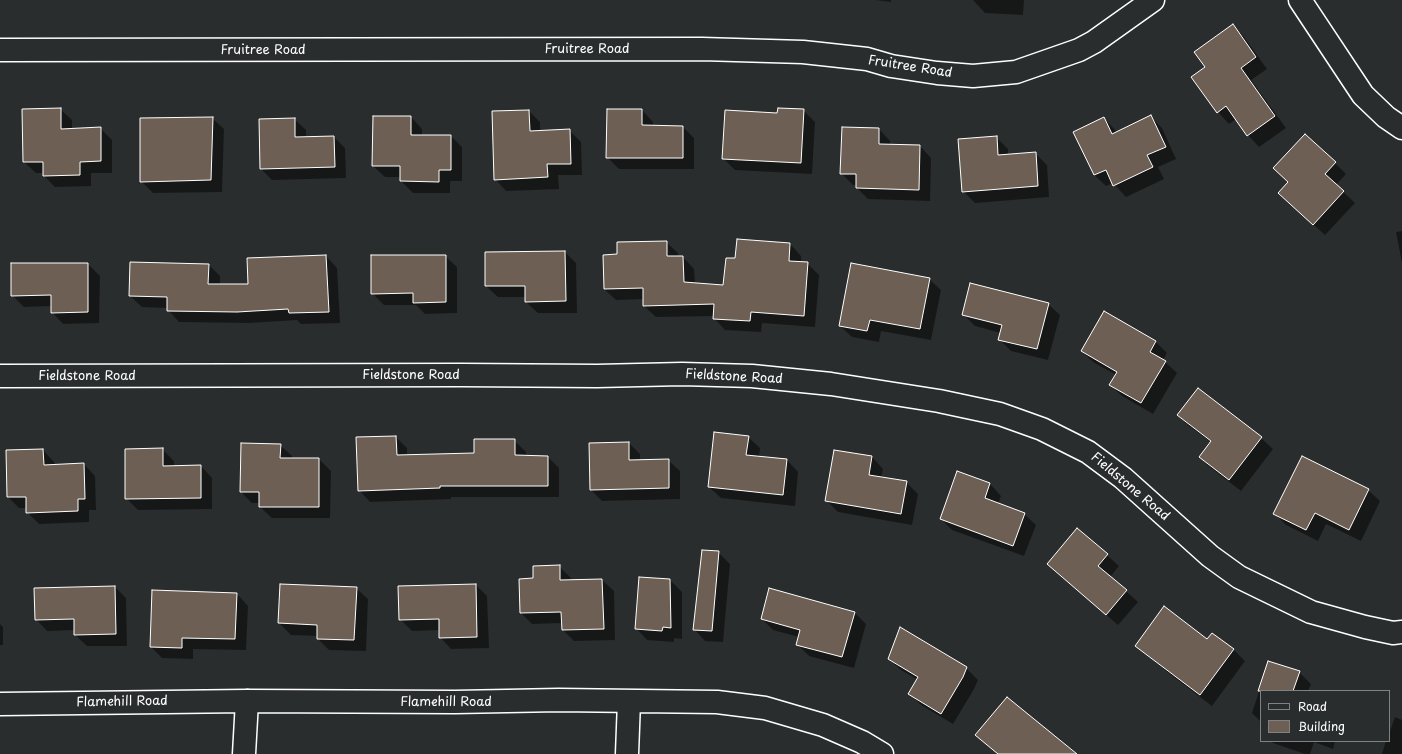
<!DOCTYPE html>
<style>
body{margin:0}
#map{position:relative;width:1402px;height:754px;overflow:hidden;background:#2a2d2e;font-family:"Playpen Sans",sans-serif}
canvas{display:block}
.legend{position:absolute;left:1260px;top:690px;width:130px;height:52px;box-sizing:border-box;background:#2a2d2e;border:1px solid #7f8182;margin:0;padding:5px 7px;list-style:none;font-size:12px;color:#fff}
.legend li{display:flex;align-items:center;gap:8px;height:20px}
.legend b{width:20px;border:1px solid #7f8182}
</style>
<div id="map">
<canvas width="1402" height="754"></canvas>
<ul class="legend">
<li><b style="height:5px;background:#2a2d2e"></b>Road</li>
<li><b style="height:11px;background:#6d5f53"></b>Building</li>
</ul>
</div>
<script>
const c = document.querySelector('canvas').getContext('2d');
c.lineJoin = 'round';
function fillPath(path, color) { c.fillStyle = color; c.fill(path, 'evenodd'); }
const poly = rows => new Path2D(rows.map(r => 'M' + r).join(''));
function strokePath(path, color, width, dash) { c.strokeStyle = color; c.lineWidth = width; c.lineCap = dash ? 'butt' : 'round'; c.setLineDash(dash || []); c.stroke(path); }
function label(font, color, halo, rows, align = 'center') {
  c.font = font + ' "Playpen Sans",sans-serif'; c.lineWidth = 4; c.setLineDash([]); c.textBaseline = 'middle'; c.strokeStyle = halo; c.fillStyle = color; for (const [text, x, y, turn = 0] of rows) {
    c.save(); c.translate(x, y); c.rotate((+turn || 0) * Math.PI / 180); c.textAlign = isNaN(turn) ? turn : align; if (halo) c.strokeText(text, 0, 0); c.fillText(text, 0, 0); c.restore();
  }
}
fillPath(poly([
 [875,0,891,0,891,2],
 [973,0,1024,0,1023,15,985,13],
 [1233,25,1244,37,1267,69,1251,80,1286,128,1259,147,1248,135,1236,119,1229,124,1218,112,1207,67],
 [60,109,72,120,72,129,100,128,112,140,112,173,91,173,91,186,55,187,44,176,44,173,36,173,24,162],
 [642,110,653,122,653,126,683,127,694,138,694,169,619,169,607,157],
 [803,110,815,122,812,174,735,170,723,158],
 [529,111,540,122,540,132,569,130,581,142,582,175,558,175,559,189,506,191,495,179],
 [411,117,422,129,422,136,451,136,462,147,462,181,450,181,450,193,413,193,401,181,401,177,385,177,373,166],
 [1151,117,1162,128,1176,159,1158,167,1164,179,1126,197,1113,183,1106,186,1094,175,1104,118,1117,132],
 [212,118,224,129,222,192,153,193,141,181],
 [294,119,306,130,306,137,334,137,345,148,346,178,272,180,261,169],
 [879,129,890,141,890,146,920,146,931,158,930,201,868,199,857,188,857,185,853,185,841,173],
 [996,137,1008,149,1008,155,1035,153,1047,165,1049,197,975,203,963,191],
 [1335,163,1346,174,1336,185,1355,203,1325,235,1291,204],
 [1402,231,1402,263,1396,232],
 [666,242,678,253,678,257,683,257,694,269,695,284,724,286,736,259,790,244,801,256,801,263,807,263,819,275,815,327,762,323,761,332,725,330,714,318,714,316,656,317,644,306,644,299,616,300,604,289,618,255],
 [565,252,576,263,577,313,538,313,526,302,526,297,498,297,486,286],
 [326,256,337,268,340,323,301,324,297,320,249,323,179,322,168,310,168,308,142,307,130,296,209,265,220,276,220,285,249,285],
 [445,256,457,267,457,313,425,314,416,305,384,305,372,293],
 [12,264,88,264,100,276,99,323,63,324,52,312,52,306,24,307,12,295],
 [929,279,941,290,931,340,881,331,879,342,852,337,840,326],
 [1048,304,1060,315,1048,360,1011,351,999,339,1001,333,975,326,963,314],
 [1104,312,1156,342,1167,353,1163,360,1177,373,1153,414,1122,396,1110,385,1116,375,1093,362,1082,351],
 [1198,389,1261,438,1273,449,1241,491,1211,468,1200,457,1211,442,1189,426,1178,415],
 [396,437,407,448,407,455,475,453,514,440,526,452,526,456,548,457,559,468,559,497,451,497,451,499,370,502,359,490],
 [748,437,760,448,759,457,787,460,798,472,795,506,721,498,709,487],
 [629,443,640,454,640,460,668,460,680,471,680,499,602,501,591,490],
 [280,445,292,456,292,459,319,459,331,471,330,518,272,518,260,507,260,503,252,503,241,492],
 [162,449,174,461,174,467,201,466,212,478,212,509,138,510,126,498],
 [43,450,54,462,55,465,84,464,95,476,96,510,89,510,89,522,39,524,27,512,27,508,19,508,8,497],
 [872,457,883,469,881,478,906,482,918,494,912,525,838,512,827,501],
 [958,472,990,484,1001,496,998,504,1024,514,1036,525,1024,556,952,530,941,519],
 [1368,490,1380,501,1361,541,1326,524,1318,541,1286,525,1275,514],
 [1078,529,1119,566,1110,577,1138,602,1118,625,1060,575,1048,564],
 [718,552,730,564,723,642,705,641,694,629],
 [559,566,571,578,571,581,602,580,614,591,615,640,574,641,563,630,563,623,532,624,521,613,534,579],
 [640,578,670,580,682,592,682,639,674,638,674,642,647,640,636,628],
 [476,585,487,596,489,648,451,649,440,637,440,630,412,631,400,619],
 [115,587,126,598,127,646,87,646,75,635,75,630,47,631,36,619],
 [356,588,368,599,366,651,329,650,318,639,318,636,291,635,279,623],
 [770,589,855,613,866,624,854,668,809,656,797,644,799,637,773,630,762,619],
 [237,594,248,606,246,650,193,649,193,659,162,658,151,647],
 [0,624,3,627,3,645,0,645],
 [1212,634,1234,650,1245,661,1212,706,1166,671,1154,659,1208,641],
 [889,659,966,668,978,680,974,689,953,724,921,705,910,694,918,680,901,670],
 [1268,664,1299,672,1311,684,1308,691,1261,691,1261,722,1252,713],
 [1395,717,1402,720,1402,754,1382,754,1386,741,1389,741,1389,734],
 [1271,741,1335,741,1333,749,1314,742,1310,754,1305,754,1273,743]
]), '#0007');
const building = poly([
 [1233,24,1256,57,1241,68,1275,116,1247,136,1226,106,1217,113,1191,77,1205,67,1194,52,1233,24],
 [61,108,61,129,101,127,101,161,80,162,80,175,43,176,43,162,23,162,22,109,61,108],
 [778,108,804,109,801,163,722,159,725,110,777,113,778,108],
 [607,109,642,109,642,125,683,126,683,158,606,158,607,109],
 [529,110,530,131,570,129,571,164,547,164,548,177,494,180,492,111,529,110],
 [1151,115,1166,147,1147,155,1153,167,1113,186,1106,170,1094,175,1073,132,1104,117,1112,134,1151,115],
 [373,116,411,116,411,135,451,135,451,170,439,170,439,182,400,181,400,166,372,166,373,116],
 [213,117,211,180,140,182,140,118,213,117],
 [295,118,295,137,334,136,335,167,260,169,259,119,295,118],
 [842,127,879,128,879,144,920,145,919,190,856,188,856,174,840,174,842,127],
 [1305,134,1336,162,1325,174,1344,191,1313,225,1278,193,1288,182,1273,168,1305,134],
 [997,136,998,155,1036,152,1038,186,962,192,958,139,997,136],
 [737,239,790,243,789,261,808,262,804,316,751,312,750,321,713,319,714,304,643,306,643,288,604,289,603,255,617,254,617,242,667,241,667,256,683,256,684,282,723,285,726,258,735,258,737,239],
 [565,251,566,301,525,302,525,286,485,286,485,252,565,251],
 [326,255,329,312,289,313,288,309,237,312,167,311,167,297,129,296,130,262,209,264,208,284,248,284,247,258,326,255],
 [371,255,446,255,446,302,413,303,413,293,371,294,371,255],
 [11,263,88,263,88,312,51,313,51,295,11,296,11,263],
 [851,263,930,278,920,329,870,320,867,331,839,326,851,263],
 [970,283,1049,303,1037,349,998,340,1002,325,962,315,970,283],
 [1104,311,1156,341,1150,352,1166,361,1141,403,1109,385,1117,372,1081,351,1104,311],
 [1198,388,1262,437,1229,480,1199,457,1211,441,1177,415,1198,388],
 [714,432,749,436,746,455,787,459,783,495,708,487,714,432],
 [396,436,397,455,474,453,474,439,515,439,515,455,548,456,548,486,440,486,440,488,358,491,356,437,396,436],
 [629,442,629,460,669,459,669,488,590,490,589,443,629,442],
 [241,443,281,444,280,458,319,458,319,507,259,507,259,492,240,492,241,443],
 [163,448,163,466,201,465,201,498,125,499,125,449,163,448],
 [43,449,44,465,84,463,85,499,78,499,78,511,26,513,26,497,7,497,6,450,43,449],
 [834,450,872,456,869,475,907,481,901,514,825,501,834,450],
 [1302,456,1369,489,1349,530,1315,513,1306,530,1273,514,1302,456],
 [957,471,990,483,985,498,1025,513,1013,546,940,519,957,471],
 [1077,528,1108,554,1098,566,1127,590,1106,615,1047,564,1077,528],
 [702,550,719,551,712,631,693,630,702,550],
 [560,565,560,580,602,579,604,629,562,630,561,612,520,613,519,579,533,578,533,566,560,565],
 [639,577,670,579,671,628,663,627,662,631,635,629,639,577],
 [280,584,357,587,354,640,317,639,317,625,278,623,280,584],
 [476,584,477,637,439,638,439,619,399,620,398,586,476,584],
 [115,586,116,634,74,635,74,619,35,620,34,588,115,586],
 [769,588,855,612,842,657,796,645,800,630,761,619,769,588],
 [152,590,237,593,235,639,182,638,182,648,150,647,152,590],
 [1164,606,1207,639,1212,633,1234,649,1200,695,1135,646,1164,606],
 [900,627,967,667,963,677,941,714,908,694,918,677,888,659,900,627],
 [1268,661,1300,671,1293,691,1258,691,1268,661],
 [1007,697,1077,754,998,754,975,735,1007,697]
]);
fillPath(building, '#6d5f53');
strokePath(building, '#fff', 1);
const minor = poly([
 [1300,0,1363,95,1386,117,1402,128],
 [0,50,702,49,803,52,867,59,891,66,937,73,973,76,1016,72,1079,50,1094,42,1153,0],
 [0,376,461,375,597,376,682,374,752,376,831,384,939,401,1000,414,1042,429,1088,452,1123,478,1210,556,1239,577,1311,612,1365,627,1393,633,1402,632],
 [0,704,247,701,455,702,559,700,717,702,765,708,823,725,862,742,882,754],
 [244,754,247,701],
 [627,754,629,701]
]);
strokePath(minor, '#fff', 25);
strokePath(minor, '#2a2d2e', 22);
label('13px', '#fff', '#2a2d2e', [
 ["Fruitree Road",587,49],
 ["Fruitree Road",263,50],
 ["Fruitree Road",910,67,9],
 ["Fieldstone Road",411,375],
 ["Fieldstone Road",87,376],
 ["Fieldstone Road",734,377,3],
 ["Fieldstone Road",1130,487,40],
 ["Flamehill Road",122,702,-1],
 ["Flamehill Road",446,702]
]);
</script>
